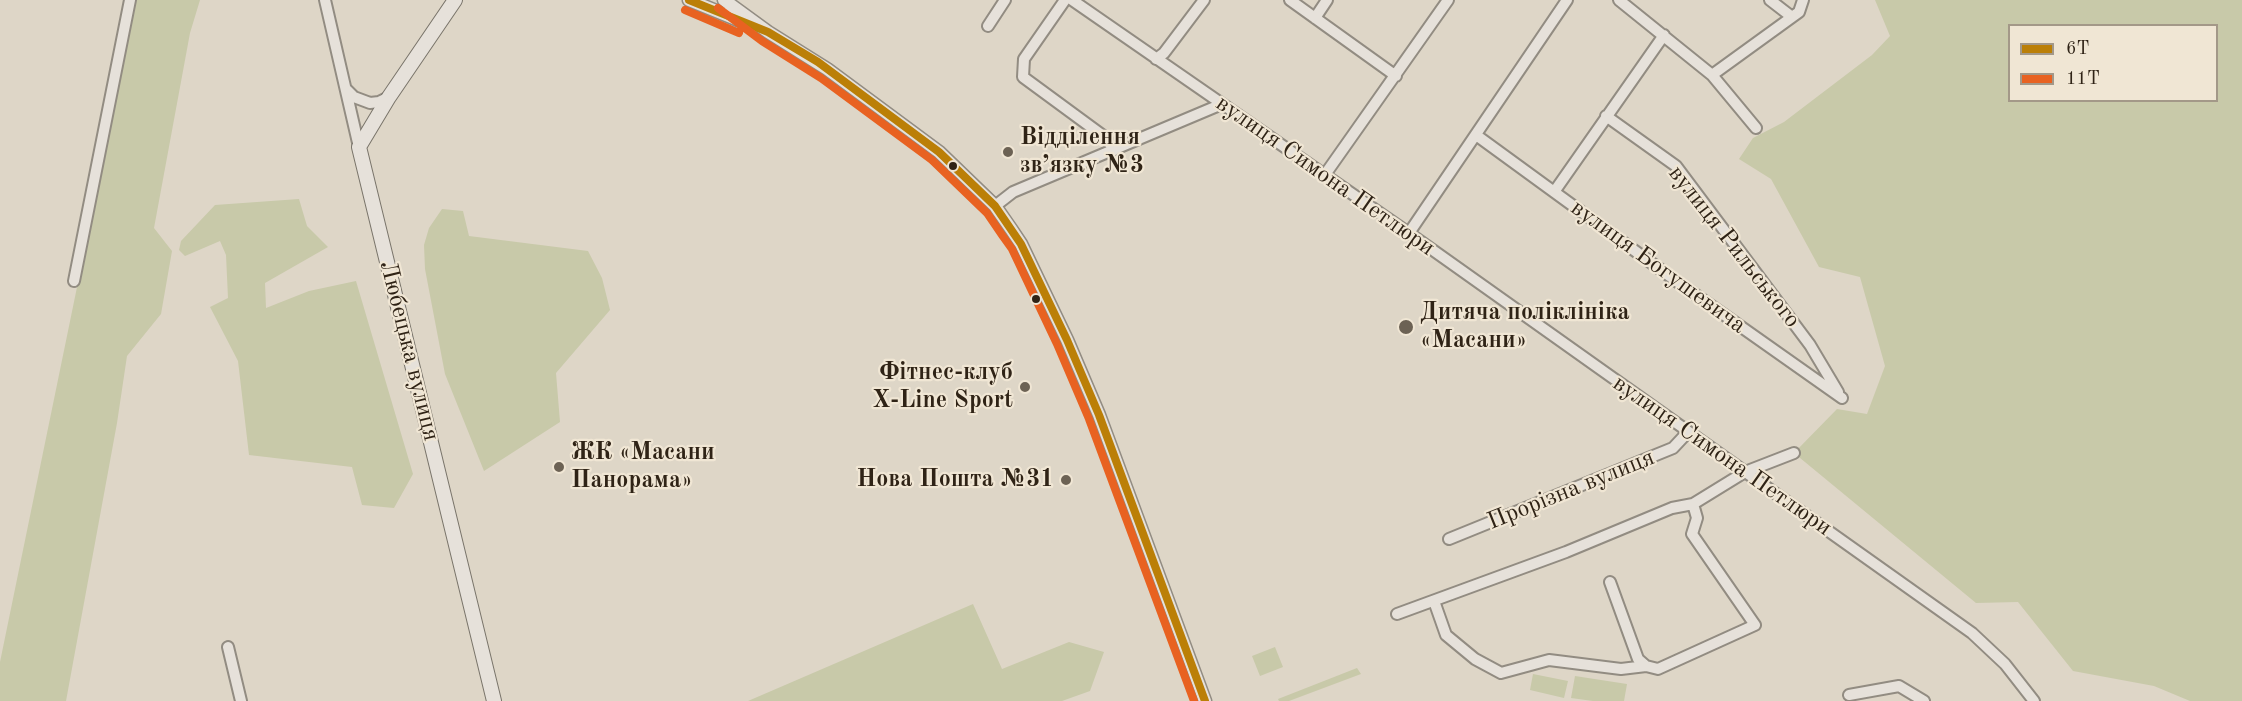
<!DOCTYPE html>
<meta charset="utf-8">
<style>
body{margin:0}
#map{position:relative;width:2242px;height:701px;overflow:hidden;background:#ded6c7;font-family:"Old Standard TT",serif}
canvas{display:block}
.legend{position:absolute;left:2008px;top:24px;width:210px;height:78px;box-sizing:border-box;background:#f0e6d4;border:2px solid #a39888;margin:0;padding:8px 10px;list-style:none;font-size:18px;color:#2f2316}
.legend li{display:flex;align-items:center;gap:12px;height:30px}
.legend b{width:30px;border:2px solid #a39888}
</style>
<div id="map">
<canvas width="2242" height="701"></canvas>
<ul class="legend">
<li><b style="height:8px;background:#bb7f07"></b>6Т</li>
<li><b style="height:8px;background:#e86221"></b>11Т</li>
</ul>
</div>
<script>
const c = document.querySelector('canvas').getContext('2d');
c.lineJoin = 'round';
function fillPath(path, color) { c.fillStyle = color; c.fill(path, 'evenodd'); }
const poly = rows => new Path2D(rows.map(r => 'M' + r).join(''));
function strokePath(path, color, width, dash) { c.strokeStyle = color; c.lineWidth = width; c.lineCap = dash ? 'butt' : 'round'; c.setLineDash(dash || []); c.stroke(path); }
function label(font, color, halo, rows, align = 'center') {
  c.font = font + ' "Old Standard TT",serif'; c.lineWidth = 4.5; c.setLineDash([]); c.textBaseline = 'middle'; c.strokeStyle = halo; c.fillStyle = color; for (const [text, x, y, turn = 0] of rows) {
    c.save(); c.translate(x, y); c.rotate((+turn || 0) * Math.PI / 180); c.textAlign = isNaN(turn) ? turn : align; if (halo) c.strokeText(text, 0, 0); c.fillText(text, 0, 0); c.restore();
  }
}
fillPath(poly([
 [136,0,200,0,190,33,154,228,172,251,161,314,127,356,117,423,66,701,0,701,0,662],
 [1875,0,2242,0,2242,701,2190,701,2154,686,2073,671,2018,602,1976,603,1794,453,1837,409,1867,414,1885,366,1860,277,1819,267,1771,179,1739,159,1753,138,1784,122,1872,55,1890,36],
 [2010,26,2216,26,2216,100,2010,100],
 [299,199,307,226,328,247,265,283,266,308,309,291,356,281,413,474,394,508,362,505,352,467,249,455,238,361,210,307,228,298,226,255,220,241,185,256,179,250,181,241,215,205],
 [442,209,463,211,469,236,588,251,602,278,610,310,556,373,560,422,484,471,445,374,425,269,424,245,429,228],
 [973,604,1002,669,1069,642,1104,652,1090,691,1062,701,748,701],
 [1275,647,1283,667,1260,676,1252,656],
 [1357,668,1361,674,1289,701,1279,701,1278,699],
 [1533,674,1568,681,1564,698,1530,690],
 [1575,676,1627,684,1624,701,1593,701,1571,698]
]), '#c8c9a9');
const minor = poly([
 [325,0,359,147],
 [1065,0,1024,59,1023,77,1106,138,1114,150],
 [1072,0,1413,236,1972,633,2005,664,2034,701],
 [1290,0,1396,76],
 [1619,0,1712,75,1756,128],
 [1770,0,1792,17],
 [1315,18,1327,0],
 [988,26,1005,0],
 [1156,59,1164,53,1204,0],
 [1712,75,1799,12,1803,0],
 [347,90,354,97,370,103,379,102,389,97],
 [1606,116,1676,166,1810,345,1838,392],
 [1476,135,1679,283,1842,398],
 [1324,176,1448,0],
 [1554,192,1664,35],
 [995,206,1013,192,1222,104],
 [1409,233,1567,0],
 [74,281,130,0],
 [1449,539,1673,448,1688,432],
 [1610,582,1638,659,1646,666,1658,669,1755,625,1692,534,1697,518,1693,504],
 [1434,601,1446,635,1475,659,1501,673,1549,660,1621,669,1646,666],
 [1397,614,1566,552,1672,508,1693,504,1745,472,1794,453],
 [228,647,241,701],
 [1849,695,1899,686,1924,701]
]);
const tertiary = poly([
 [689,0,753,26],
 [724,0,768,32,827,69,939,152,995,206,1011,229,1021,244,1067,340,1099,415,1205,701]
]);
const secondary = poly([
 [455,0,389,97,359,147,494,701]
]);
strokePath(minor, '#928c82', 14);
strokePath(tertiary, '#928c82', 15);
strokePath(secondary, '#79746a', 16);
strokePath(minor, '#e6e1da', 10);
strokePath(tertiary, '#e6e1da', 12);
strokePath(secondary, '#e6e1da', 14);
strokePath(poly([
 [689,0,768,32,818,62,939,152,995,206,1021,244,1067,340,1099,415,1205,701]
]), '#bb7f07', 8);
strokePath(poly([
 [718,8,762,41,821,78,932,160,987,213,1002,235,1012,249,1057,344,1089,419,1194,701],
 [685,10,739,33]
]), '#e86221', 8);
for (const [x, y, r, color] of [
 [1008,152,6,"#6c6254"],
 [953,166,5,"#2f2316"],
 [1036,299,5,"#2f2316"],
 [1406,327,8,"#6c6254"],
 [1025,387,6,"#6c6254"],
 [559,467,6,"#6c6254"],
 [1066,480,6,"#6c6254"]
]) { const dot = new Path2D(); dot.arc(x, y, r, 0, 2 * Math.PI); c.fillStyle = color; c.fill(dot); strokePath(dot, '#f0e6d4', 2); }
label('bold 24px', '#2f2316', '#f0e6d4', [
 ["Відділення",1020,138],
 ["зв’язку №3",1020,166],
 ["Дитяча поліклініка",1420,313],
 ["«Масани»",1420,341],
 ["Фітнес-клуб",1013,373,"right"],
 ["X-Line Sport",1013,401,"right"],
 ["ЖК «Масани",571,453],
 ["Панорама»",571,481],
 ["Нова Пошта №31",1054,480,"right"]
], 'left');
label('24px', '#2f2316', '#f0e6d4', [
 ["вулиця Симона Петлюри",1325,176,35],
 ["вулиця Рильського",1734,247,52],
 ["вулиця Богушевича",1658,267,36],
 ["Любецька вулиця",409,351,76],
 ["вулиця Симона Петлюри",1722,456,35],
 ["Прорізна вулиця",1571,490,-22]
]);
</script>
